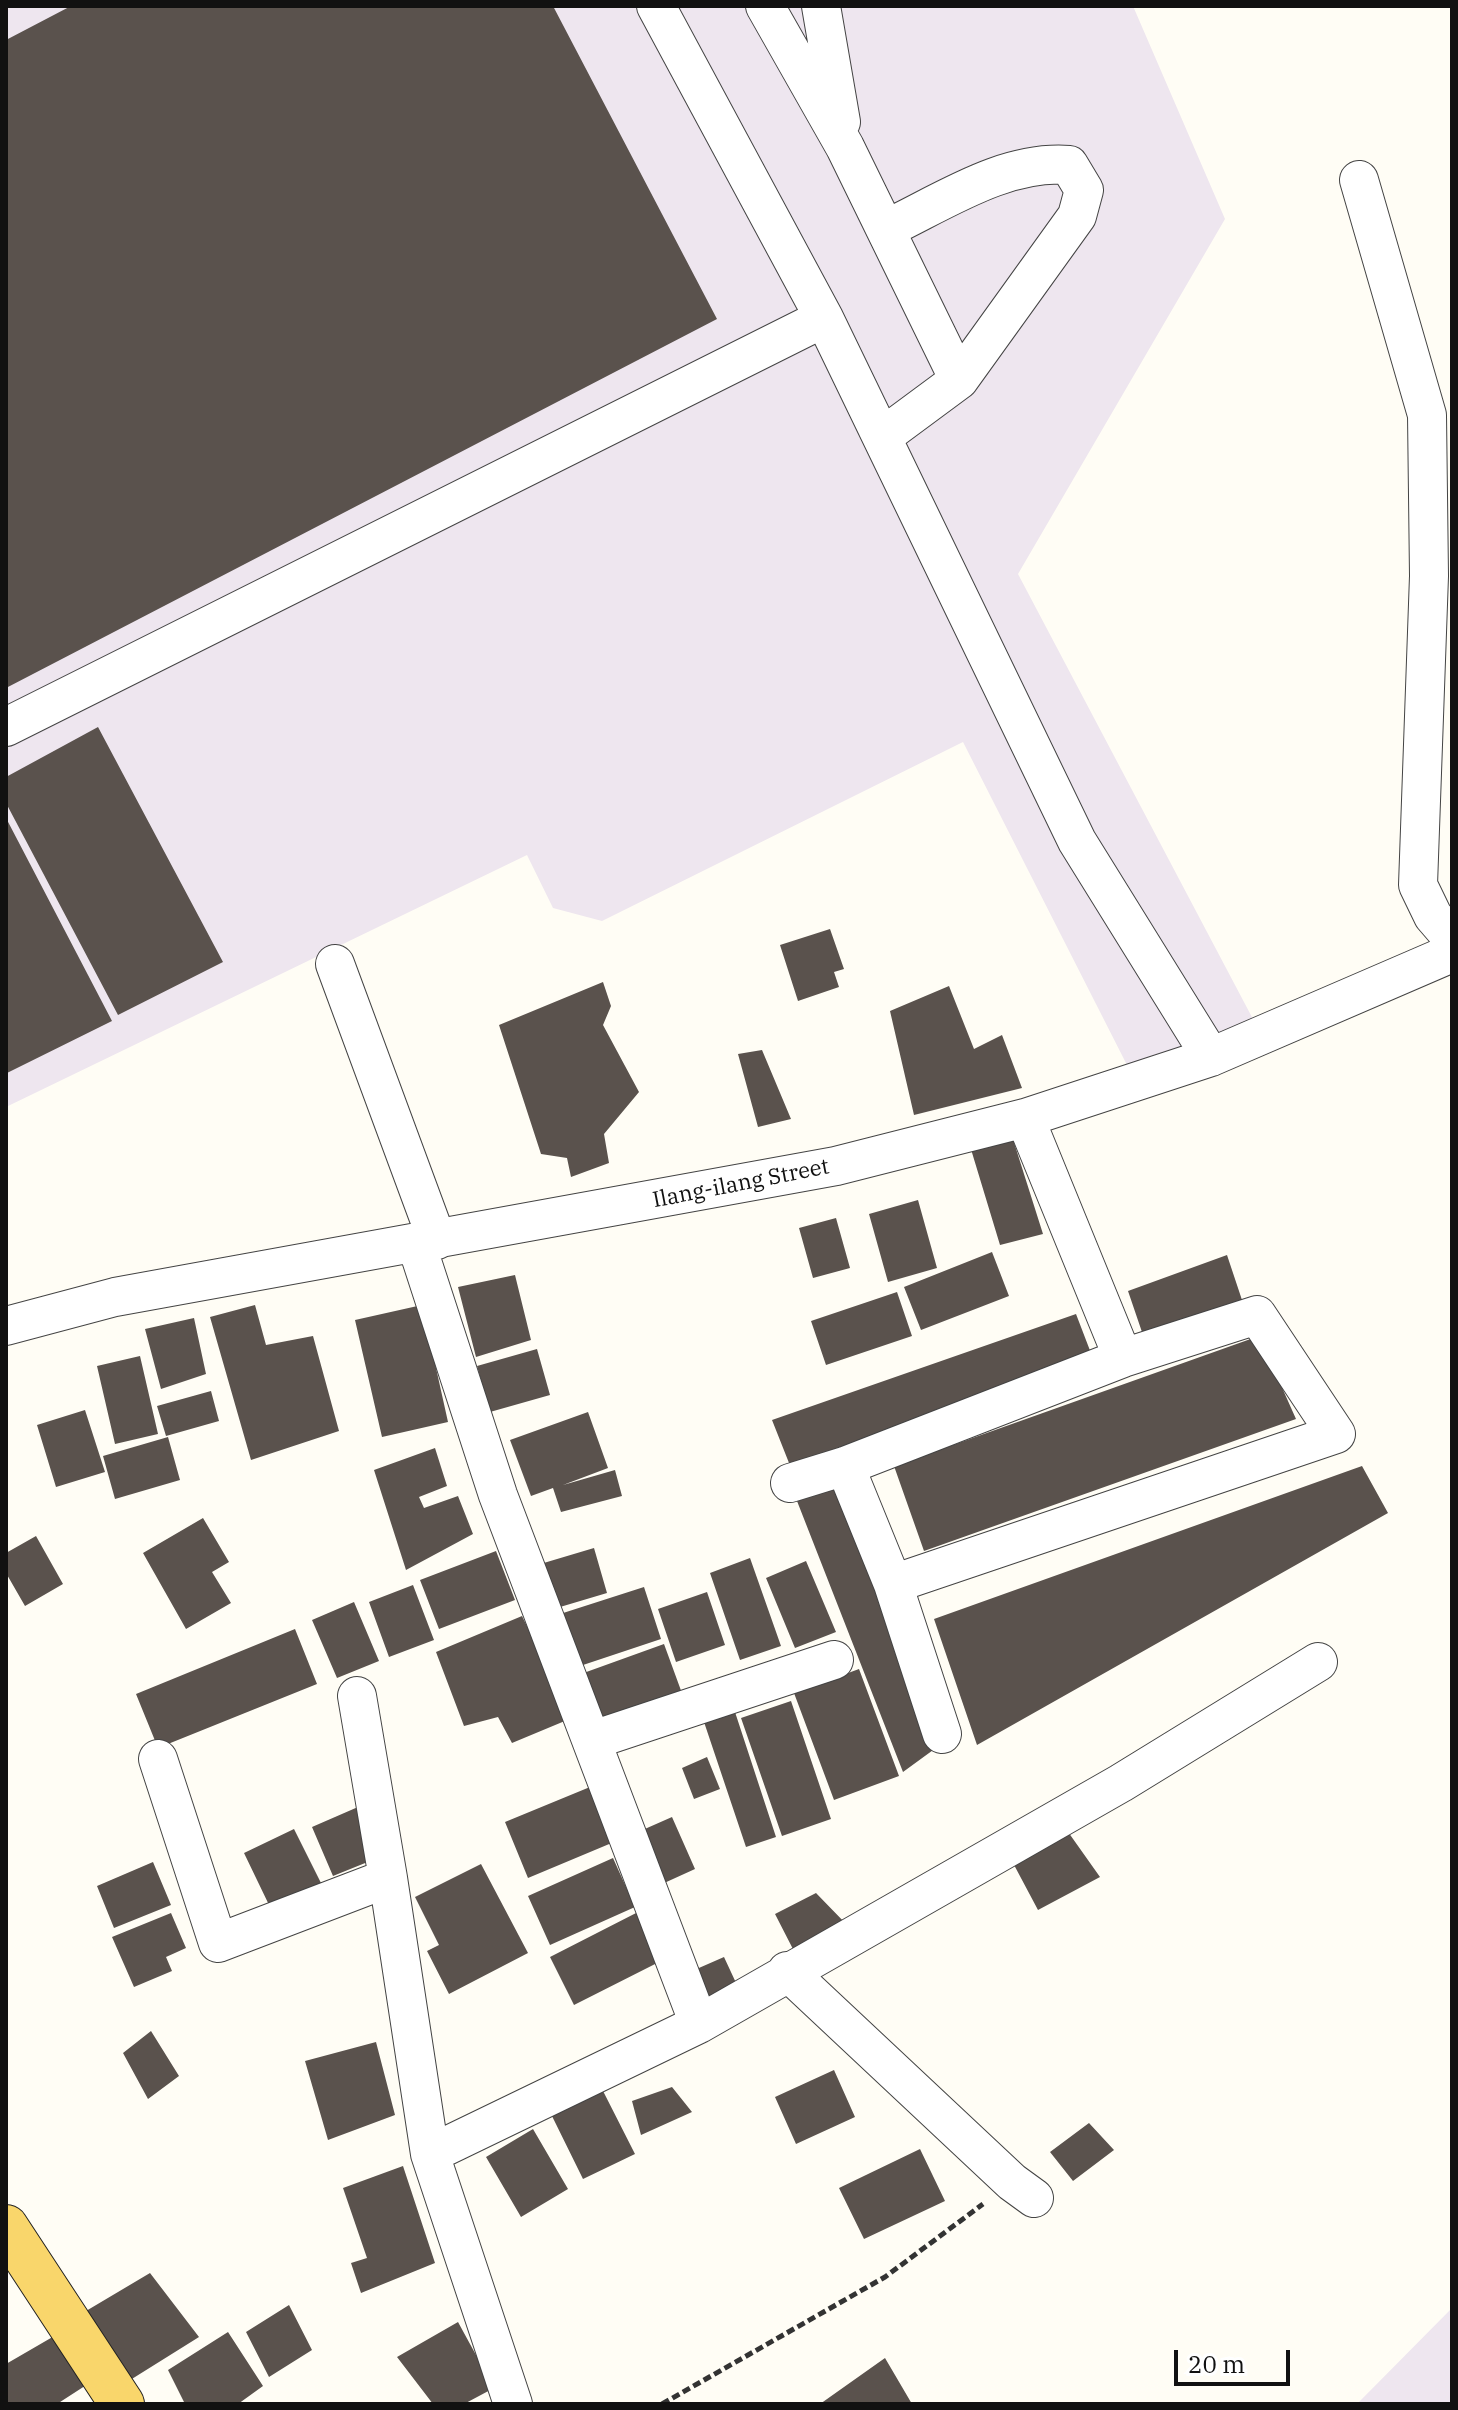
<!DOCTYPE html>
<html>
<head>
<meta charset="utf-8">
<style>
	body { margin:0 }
	#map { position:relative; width:1458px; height:2410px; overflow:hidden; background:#fffdf5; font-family:"IBM Plex Serif",serif }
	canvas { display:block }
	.frame { position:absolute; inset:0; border:8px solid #111; pointer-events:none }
	.scale { position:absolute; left:1174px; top:2350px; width:116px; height:36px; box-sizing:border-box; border:4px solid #111; border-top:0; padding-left:10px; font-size:24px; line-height:28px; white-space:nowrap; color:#111; -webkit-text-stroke:6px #fff; paint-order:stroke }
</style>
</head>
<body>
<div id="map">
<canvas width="1458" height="2410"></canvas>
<div class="frame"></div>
<div class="scale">20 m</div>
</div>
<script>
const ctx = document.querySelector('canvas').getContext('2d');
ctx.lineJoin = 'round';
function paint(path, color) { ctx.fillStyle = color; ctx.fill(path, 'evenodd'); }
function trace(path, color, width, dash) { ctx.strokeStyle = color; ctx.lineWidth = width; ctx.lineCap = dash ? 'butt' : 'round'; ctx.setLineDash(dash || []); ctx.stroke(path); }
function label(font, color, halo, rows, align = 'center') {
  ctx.font = font + ' "IBM Plex Serif",serif'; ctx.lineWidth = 8; ctx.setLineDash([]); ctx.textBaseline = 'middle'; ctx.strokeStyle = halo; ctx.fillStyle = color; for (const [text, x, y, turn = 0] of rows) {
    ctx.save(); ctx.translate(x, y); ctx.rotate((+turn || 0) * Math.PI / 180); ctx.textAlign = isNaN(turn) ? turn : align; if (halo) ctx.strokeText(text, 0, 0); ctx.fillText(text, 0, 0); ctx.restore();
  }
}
const industrial = new Path2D(`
	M6 6H1133L1225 219 1018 574 1254 1021 1129 1069 963 742 602 921 553 908 527 855 6 1107Z
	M1452 2308V2404H1357Z`);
const building = new Path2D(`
	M71 6H553L717 319 6 688V40Z
	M98 727 223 962 118 1015 6 803V777Z
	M6 818 112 1021 7 1073 6 1071Z
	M830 929 844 969 834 972 839 987 798 1001 780 945Z
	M603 982 611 1006 603 1025 639 1092 604 1134 609 1163 571 1177 567 1158 541 1154 499 1025Z
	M949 986 974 1049 1002 1035 1022 1088 914 1115 890 1011Z
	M762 1050 791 1119 758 1127 738 1054Z
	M1011 1133 1043 1234 1000 1245 970 1146Z
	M918 1200 937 1268 888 1282 869 1214Z
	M836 1218 850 1268 813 1278 799 1228Z
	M992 1252 1009 1296 921 1330 904 1287Z
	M1227 1255 1242 1300 1143 1335 1128 1291Z
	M515 1275 531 1340 476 1357 458 1287Z
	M897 1292 912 1336 826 1365 811 1321Z
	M255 1305 266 1345 313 1336 339 1431 251 1460 210 1317Z
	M422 1305 448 1422 382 1437 355 1320Z
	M1076 1314 1094 1361 791 1468 772 1420Z
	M194 1318 206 1374 161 1389 145 1329Z
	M1259 1336 1296 1419 924 1551 894 1466Z
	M537 1349 550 1395 490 1412 477 1366Z
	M140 1356 158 1434 115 1444 97 1366Z
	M211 1391 219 1421 166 1436 157 1406Z
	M85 1410 105 1472 56 1487 37 1425Z
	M588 1412 608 1468 563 1485 615 1470 622 1496 561 1512 553 1488 531 1496 510 1440Z
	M168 1437 180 1480 115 1499 103 1456Z
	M435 1448 447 1486 419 1497 424 1508 458 1496 473 1534 406 1570 374 1470Z
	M1362 1466 1388 1513 977 1745 934 1619Z
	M842 1481 940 1745 903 1772 797 1501Z
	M203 1518 229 1562 212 1572 231 1603 186 1629 143 1553Z
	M36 1536 63 1584 25 1606 6 1573V1553Z
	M594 1548 607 1593 550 1610 537 1565Z
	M496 1551 515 1600 439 1629 420 1580Z
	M750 1558 781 1646 740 1660 710 1573Z
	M806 1561 836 1632 795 1648 766 1578Z
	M413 1585 434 1640 389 1657 369 1602Z
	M644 1587 661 1639 577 1667 560 1614Z
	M707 1592 725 1645 676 1662 658 1609Z
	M354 1602 379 1661 337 1678 312 1620Z
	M522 1616 572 1718 512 1743 498 1717 464 1726 436 1652Z
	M295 1629 317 1684 158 1748 136 1694Z
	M664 1644 683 1696 597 1727 578 1675Z
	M859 1669 899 1776 834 1800 794 1693Z
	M791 1701 831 1819 782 1836 741 1718Z
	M735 1712 776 1837 746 1847 704 1722Z
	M707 1757 720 1789 694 1799 682 1768Z
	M590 1787 614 1842 528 1878 505 1822Z
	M358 1807 380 1857 333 1876 312 1827Z
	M672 1817 695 1869 662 1884 638 1832Z
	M294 1829 321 1883 270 1907 244 1853Z
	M1066 1829 1100 1877 1038 1910 1013 1863Z
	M613 1858 635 1907 550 1945 528 1896Z
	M153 1862 171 1905 114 1928 97 1886Z
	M481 1864 528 1953 449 1994 427 1951 439 1945 415 1897Z
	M816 1893 849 1927 795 1953 775 1914Z
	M640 1911 665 1959 574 2005 550 1957Z
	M171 1913 186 1948 166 1957 172 1971 134 1987 112 1937Z
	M724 1957 737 1985 705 2000 692 1971Z
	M151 2031 179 2076 148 2099 123 2053Z
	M376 2042 395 2115 328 2140 305 2061Z
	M834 2070 855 2117 796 2144 775 2097Z
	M672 2087 692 2112 641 2135 632 2101Z
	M602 2089 635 2154 583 2179 551 2114Z
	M1089 2123 1114 2150 1073 2181 1050 2152Z
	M533 2129 568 2189 521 2217 486 2157Z
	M920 2149 945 2201 864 2239 839 2188Z
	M403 2166 435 2263 361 2293 351 2263 367 2258 343 2188Z
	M150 2273 199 2337 127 2382 86 2311Z
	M289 2305 312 2350 269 2377 246 2332Z
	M458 2322 494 2388 464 2404H433L397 2357Z
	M228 2332 263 2386 238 2404H185L168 2370Z
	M56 2335 91 2382 57 2404H6V2364Z
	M885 2358 912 2404H820Z`);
const path = new Path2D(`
	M662 2404 885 2277 983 2204`);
const minor = new Path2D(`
	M656 6 824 318 1077 841 1211 1057
	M765 6 845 147 959 380
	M821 6 841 122
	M1359 180 1427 415 1429 576 1418 885 1433 916 1452 938
	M882 437 959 380 1077 216 1084 190 1069 165C1004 160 943 202 886 229
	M6 727 824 318
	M335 964 437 1240
	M1025 1118 1123 1358
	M416 1243 498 1495 699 2024
	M6 1326 115 1297 836 1166 1025 1118 1211 1057 1452 953
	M845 1466 893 1584 942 1734
	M790 1483 845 1466 1123 1358 1257 1315 1336 1434 893 1584
	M357 1696 388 1878
	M593 1740 834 1660
	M158 1759 218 1943 388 1878 430 2154 513 2404
	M787 1971 1012 2182 1034 2198
	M430 2154 699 2024 1121 1783 1318 1662`);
const major = new Path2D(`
	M6 2227 122 2404`);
const streetNames = [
	["Ilang-ilang Street",741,1184,-11]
];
paint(industrial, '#eee6ef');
paint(building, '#5a524d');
trace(minor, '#444', 40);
trace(major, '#222', 46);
trace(path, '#333', 5, [8, 4]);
trace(minor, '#fff', 38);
trace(major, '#f9d66b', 44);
label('22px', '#111', '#fff', streetNames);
</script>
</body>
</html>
